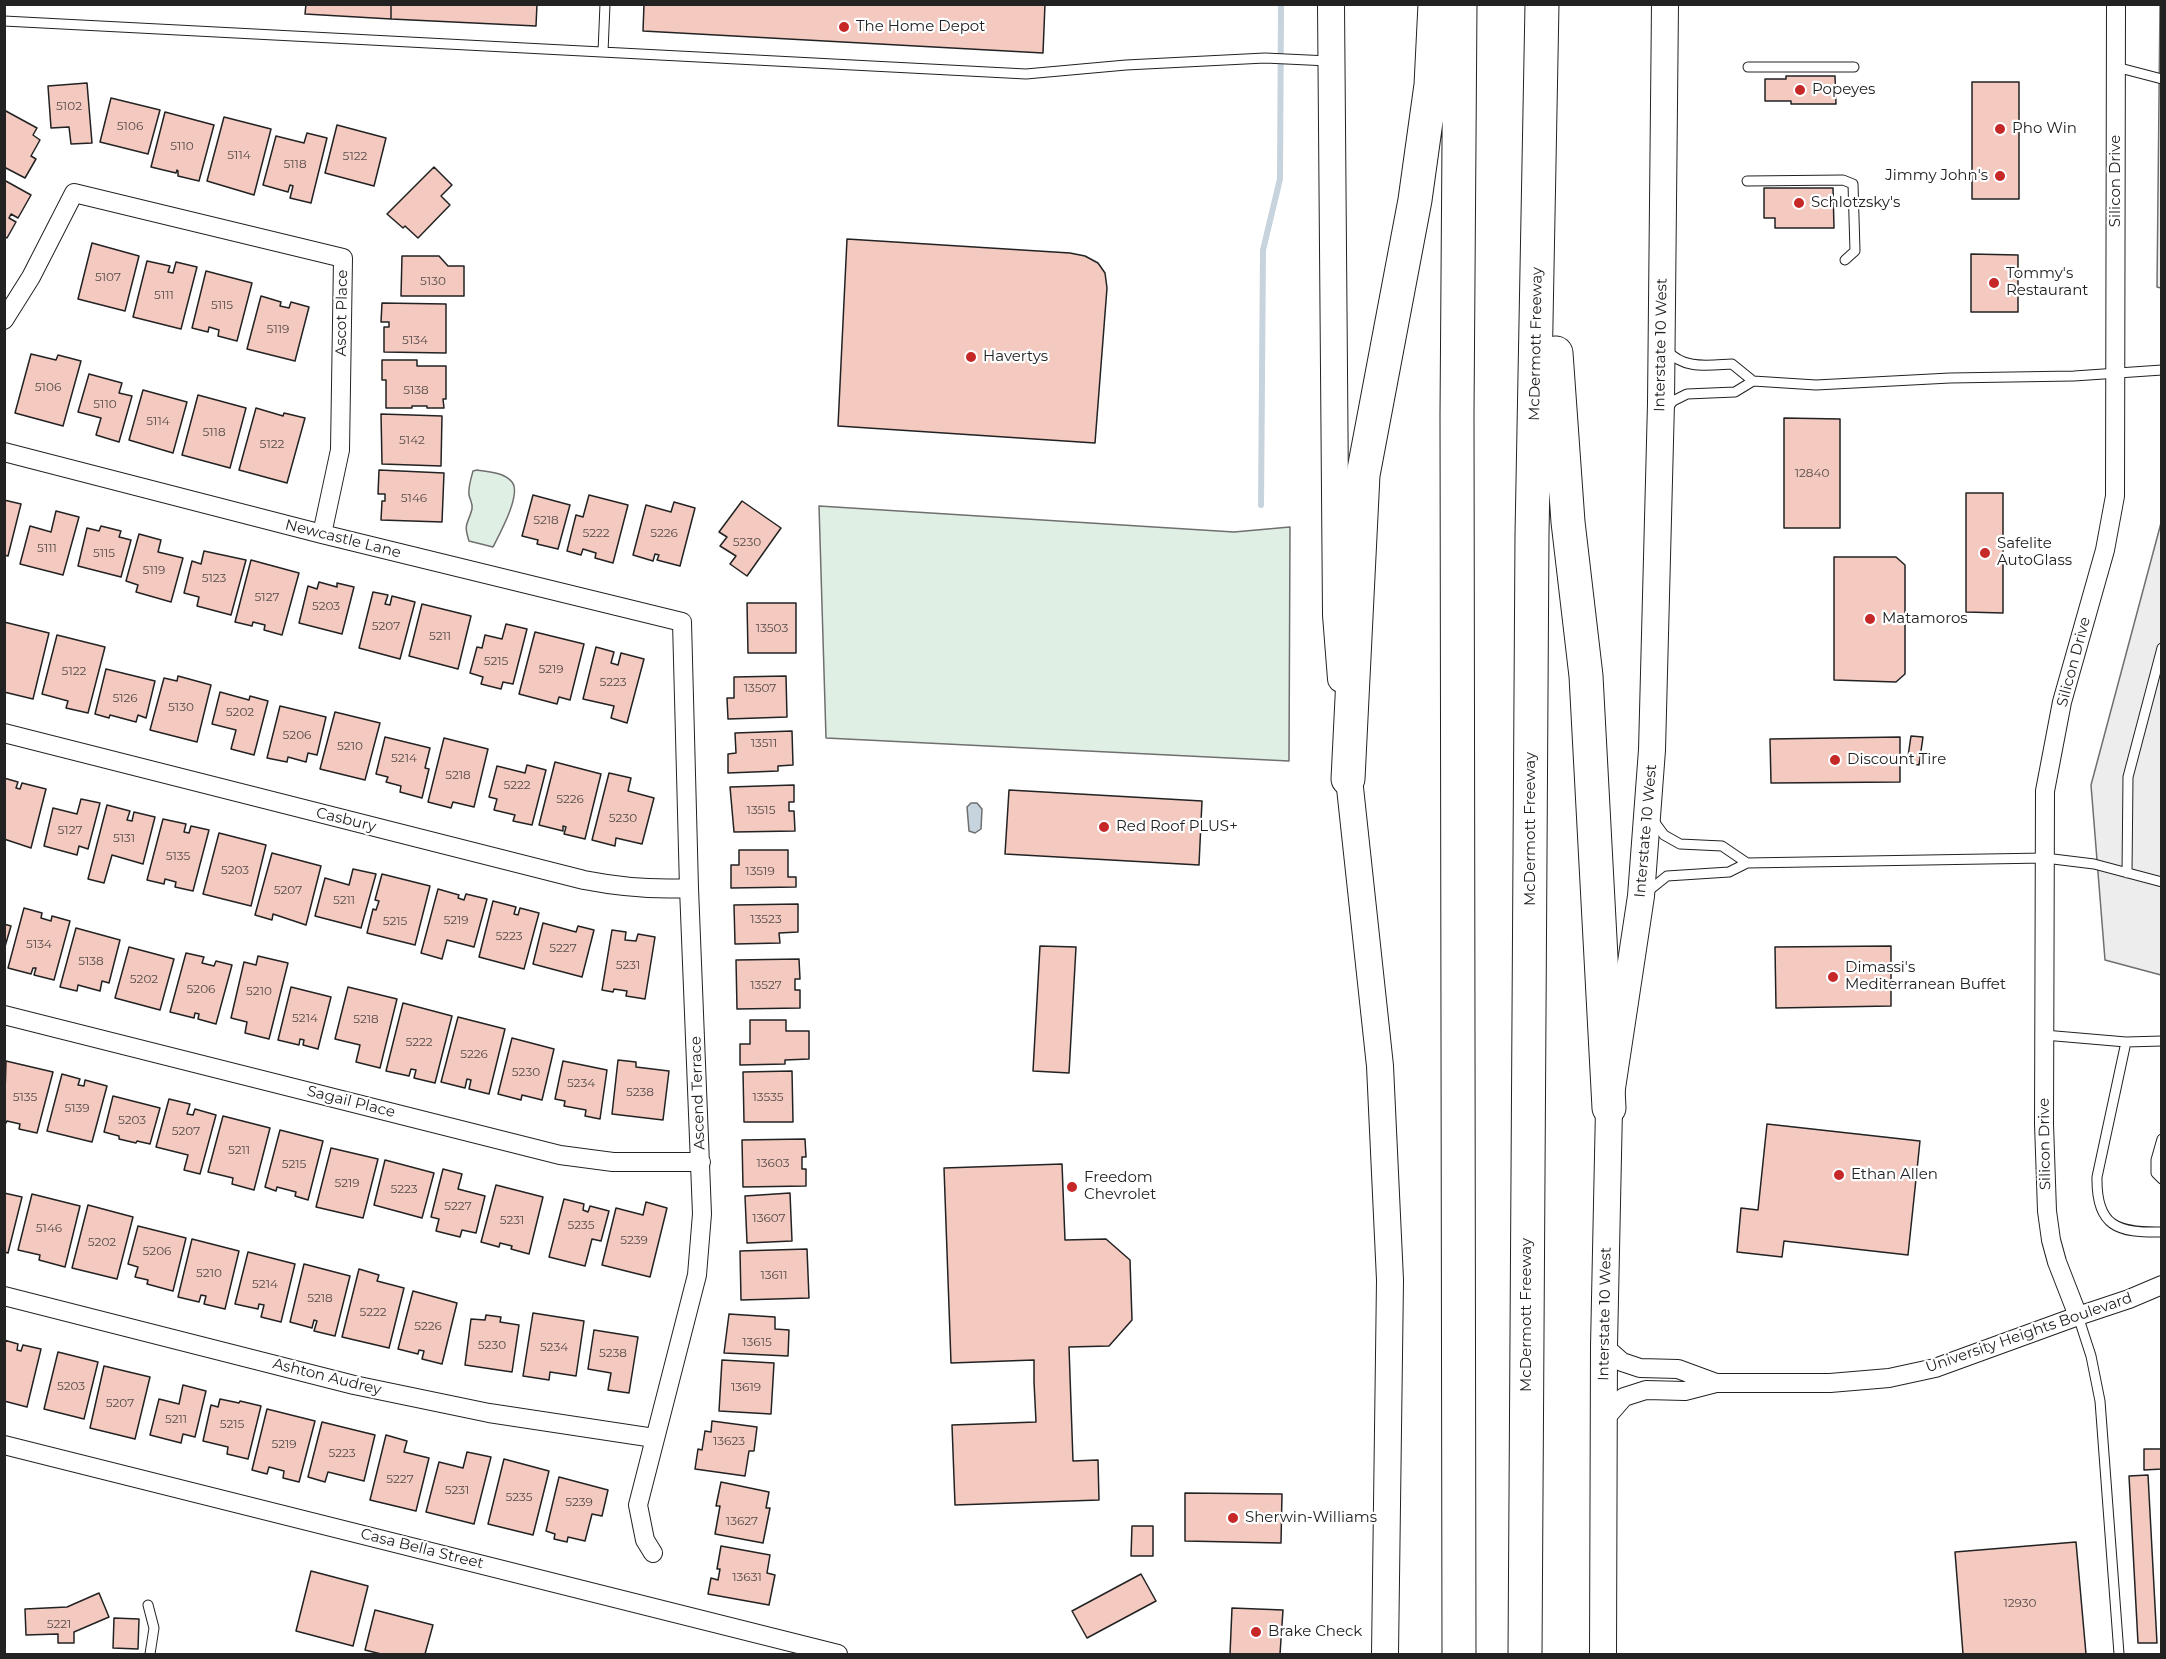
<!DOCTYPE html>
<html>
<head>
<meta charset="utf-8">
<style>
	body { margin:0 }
	#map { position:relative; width:2166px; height:1659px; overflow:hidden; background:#fff; font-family:Montserrat,sans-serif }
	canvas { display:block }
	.frame { position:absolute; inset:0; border:6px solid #222; pointer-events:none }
</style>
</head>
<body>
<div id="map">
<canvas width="2166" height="1659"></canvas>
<div class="frame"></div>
</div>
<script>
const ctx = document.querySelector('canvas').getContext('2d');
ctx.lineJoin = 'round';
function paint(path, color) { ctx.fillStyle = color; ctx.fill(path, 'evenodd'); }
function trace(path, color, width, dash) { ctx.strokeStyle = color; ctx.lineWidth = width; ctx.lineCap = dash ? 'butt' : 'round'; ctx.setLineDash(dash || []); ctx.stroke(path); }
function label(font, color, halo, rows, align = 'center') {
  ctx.font = font + ' Montserrat,sans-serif'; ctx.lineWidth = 4.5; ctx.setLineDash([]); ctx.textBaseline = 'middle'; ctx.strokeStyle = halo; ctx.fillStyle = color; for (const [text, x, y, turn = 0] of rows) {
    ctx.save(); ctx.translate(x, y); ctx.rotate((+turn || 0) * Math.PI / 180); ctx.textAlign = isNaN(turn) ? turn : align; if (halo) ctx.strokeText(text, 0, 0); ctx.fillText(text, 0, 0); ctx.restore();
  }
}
const green = new Path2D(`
	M477 470C488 472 504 472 512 482 522 494 499 535 493 547L469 541C463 522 468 525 472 509 473 503 470 500 469 495 468 488 471 478 473 471Z
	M819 506 1234 532 1290 527 1289 761 826 738Z`);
const parking = new Path2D(`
	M2161 4V288L2157 287 2160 5Z
	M2161 523V975L2105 960 2091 785Z`);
const water = new Path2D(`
	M971 803H977L982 809 981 829 975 833 969 831 967 807Z`);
const stream = new Path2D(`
	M1261 505 1263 250 1280 179 1281 4`);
const building = new Path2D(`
	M306 4H391V19L305 14Z
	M391 4H537L536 26 391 19Z
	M644 4H1045L1043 53 643 31Z
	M1786 76H1835L1836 104H1791V101H1765V79H1786Z
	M1972 82H2019V199H1972Z
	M87 83 92 143 71 144 69 127 51 128 48 86Z
	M111 98 160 110 148 154 100 142Z
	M4 110 37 128 33 135 40 140 31 156 36 159 25 178 4 167Z
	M165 112 214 125 199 181 178 176V171L177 170 176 173 151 167Z
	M224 117 271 129 254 195 207 181Z
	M337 125 386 138 374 186 325 173Z
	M307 133 327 138 311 203 290 198 293 186 290 185 288 192 263 185 276 136 304 143Z
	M434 167 452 185 441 196 450 205 418 238 405 226 403 228 387 214Z
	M4 180 31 195 18 218 11 214 9 218 16 222 7 238 4 236Z
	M1764 188H1833L1834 228H1775V218H1764Z
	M847 239 1070 253 1085 256 1098 263 1105 273 1107 288 1095 443 838 426Z
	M92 243 139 256 125 311 78 299Z
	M1971 254 2018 255V312H1971Z
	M402 256H439L448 266H464V296H401Z
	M147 261 170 266 168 272 173 273 176 262 197 267 181 329 133 317Z
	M206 271 252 283 237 341 218 336 219 330 209 327 208 332 192 328Z
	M261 296 281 302 280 306 289 308 291 302 309 307 295 361 247 349Z
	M382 303 446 304V353L384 352V327H389V322H381Z
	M31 354 56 360 58 355 81 361 63 426 15 413Z
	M382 360H417V366H446V399H443L444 408H427V406H412V408H386V380H382Z
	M89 374 122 383 119 393 132 396 119 442 96 435 101 418 78 412Z
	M143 390 187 402 173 453 129 440Z
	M198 395 246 408 230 468 182 455Z
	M256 408 283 416 284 413 305 418 287 483 239 470Z
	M381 414 442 416 441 466 382 464Z
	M1784 418 1840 419V528H1784Z
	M379 470 444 473 442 522 381 520 382 501H385V494H378Z
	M1966 493H2003V613L1966 612Z
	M533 495 570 505 558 549 537 544 538 540 522 536Z
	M589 495 628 505 613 563 595 558 596 553 583 549 581 555 567 551 576 515 583 517Z
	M4 500 21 504 8 556 4 555Z
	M742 501 781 528 747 576 730 564 736 556 720 546 727 537 719 532Z
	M674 502 695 508 680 566 657 560 659 555 655 554 653 561 633 555 646 505 671 512Z
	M56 511 79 517 63 575 20 564 30 526 51 532Z
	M101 526 121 531 119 537 131 540 121 577 78 566 87 528 99 531Z
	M139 534 161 540 158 552 183 558 171 602 136 592 138 585 126 581Z
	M204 551 246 560 231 615 197 606 199 597 184 593 192 561 201 564Z
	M1834 557H1896L1905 565V674L1896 682 1834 680Z
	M251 560 299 573 282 635 264 630 265 625 253 622 252 626 235 622Z
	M319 582 337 587V583L354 587 342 634 299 623 308 586 317 589Z
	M373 592 388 595 385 604 390 605 392 596 415 602 400 659 359 648Z
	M747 603H796V653H748Z
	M422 604 471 616 458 669 409 656Z
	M4 622 49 633 33 699 4 692Z
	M506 624 527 629 513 684 503 682 501 689 481 684 483 677 470 673 477 647 482 648 485 635 502 639Z
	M535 632 584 644 570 700 559 697 557 704 519 694Z
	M57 635 105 647 88 713 66 708 68 701 42 694Z
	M596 647 614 652 611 663 618 665 621 653 644 659 627 723 611 718 614 706 583 699Z
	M106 669 155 681 146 718 138 715 136 722 110 715 109 718 95 714Z
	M178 676 211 685 197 742 150 730 164 678 177 681Z
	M786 676 787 717 728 719 727 698H734V677Z
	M220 692 249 700 250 696 268 701 254 755 231 749 236 730 212 724Z
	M280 706 326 717 317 755 308 753 306 762 288 757 287 762 267 758Z
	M335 712 380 723 365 780 320 769Z
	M792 731 793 765 778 766V771L728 773V754L736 753 735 733Z
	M1911 736 1923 737 1919 765 1907 763Z
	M385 737 430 748 425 768 429 769 422 798 400 792 401 786 386 782 388 777 376 774Z
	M1900 737V782L1771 783 1770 739Z
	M444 738 488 749 474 807 453 802 451 808 428 802Z
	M555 762 601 774 585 839 564 834 566 827 563 826V831L539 825Z
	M527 765 546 770 532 825 513 821 515 815 494 810 497 799 489 797 497 766 525 773Z
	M609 773 631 778 628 791 654 798 642 844 616 838 615 846 592 840Z
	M4 778 18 782 16 788 20 789 22 783 46 789 31 848 4 839Z
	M794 785V802H789V811H794L795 831 734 832 730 787Z
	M1009 790 1202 801 1199 865 1005 854Z
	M81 799 100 803 88 849 79 846 77 855 44 846 53 808 77 814Z
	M107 805 130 811 127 820 132 821 134 812 155 817 143 864 112 855 104 883 88 879Z
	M163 819 186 824 184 832 189 833 191 826 209 830 193 891 175 887 176 882 165 879 164 884 147 880Z
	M219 833 266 845 251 906 203 894Z
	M739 850H788V877H796V887L731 888V865H739Z
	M272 853 321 866 306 925 273 914 272 920 255 915Z
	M353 869 376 874 361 928 315 916 325 878 349 885Z
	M382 874 430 886 415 945 367 933 373 909 376 910 379 901 375 900Z
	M438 889 459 895 458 898 464 900 466 894 487 899 474 947 447 940 442 959 421 953Z
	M493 901 516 907 514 914 518 915 520 908 539 913 524 969 479 957Z
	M798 904V932L779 933 780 943 735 944 734 905Z
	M24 908 42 913 41 918 51 921 52 916 70 921 54 980 34 975 36 968H33L31 974 8 968Z
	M543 923 576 932 578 926 594 930 582 977 533 964Z
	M4 924 11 926 4 950Z
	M76 928 120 940 109 983 102 981 100 991 78 985 77 991 60 987Z
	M612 930 626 932 625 940 636 941 638 934 655 937 645 999 626 996 627 991 614 989 613 992 602 990Z
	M1040 946 1076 947 1069 1073 1033 1071Z
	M1891 946V1006L1776 1008 1775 947Z
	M129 947 174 959 160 1010 115 998Z
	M186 953 204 957 202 963 214 966 216 961 232 965 216 1024 198 1019 199 1014 195 1013 194 1018 170 1012Z
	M258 956 288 963 269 1039 245 1033 247 1022 231 1018 244 962 256 965Z
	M799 959 800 979H795V990H800V1008L737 1009 736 960Z
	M291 987 331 997 318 1049 303 1045 304 1040 300 1039 299 1045 278 1040Z
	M348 987 397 999 380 1068 356 1062 360 1045 335 1039Z
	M403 1003 452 1016 435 1083 414 1078 416 1070 411 1069 409 1076 386 1071Z
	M458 1017 505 1029 489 1094 469 1089 471 1080 467 1079 465 1088 441 1082Z
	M750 1020H786V1031H809V1059L785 1060V1064L740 1065V1044H750Z
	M512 1038 554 1049 542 1100 522 1095 521 1100 498 1094Z
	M618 1060 636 1062V1067L669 1071 663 1120 612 1114Z
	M6 1061 53 1072 37 1133 19 1129 20 1124 7 1121 4 1126Z
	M563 1061 607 1070 600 1119 585 1116 586 1110 564 1106 565 1101 555 1099Z
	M792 1071 793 1122H744L743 1072Z
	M62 1074 80 1079 78 1085 84 1086 85 1080 107 1086 92 1142 47 1131Z
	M113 1096 160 1108 150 1144 137 1141 136 1143 119 1139V1136L104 1132Z
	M169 1099 190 1104 187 1114 193 1115 195 1109 216 1115 200 1174 184 1170 188 1155 156 1147Z
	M223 1116 270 1128 254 1190 232 1184 233 1178 208 1172Z
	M1767 1124 1920 1141 1908 1255 1784 1241 1782 1257 1737 1252 1741 1208 1758 1210Z
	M280 1130 323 1141 308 1200 295 1196 296 1192 277 1187 276 1191 265 1187Z
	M805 1139 806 1157H802V1169H806V1186L743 1187 742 1140Z
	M331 1148 378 1159 363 1218 316 1207Z
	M385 1160 434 1173 422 1218 374 1205Z
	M1062 1164 1065 1240 1106 1239 1130 1260 1132 1320 1109 1346 1069 1347 1073 1461 1098 1460 1099 1500 955 1505 952 1425 1036 1422 1034 1382V1360L951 1363 944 1168Z
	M443 1169 462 1174 458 1189 485 1196 476 1233 462 1230 460 1237 436 1231 439 1219 431 1217Z
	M496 1185 543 1197 529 1254 511 1249 512 1246 500 1243 499 1247 481 1242Z
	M4 1193 22 1197 8 1253 4 1252Z
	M790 1193 792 1241 747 1243 745 1196Z
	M32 1194 80 1206 65 1267 39 1260 40 1255 18 1250Z
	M564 1199 584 1204 583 1210 588 1212 590 1206 609 1211 601 1241 592 1239 585 1266 549 1257Z
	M646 1202 667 1208 650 1277 602 1265 616 1208 643 1215Z
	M88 1205 133 1217 117 1279 72 1268Z
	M138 1226 186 1238 173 1291 147 1284 148 1280 135 1277 138 1267 128 1264Z
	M192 1239 239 1251 225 1309 204 1304 206 1296 201 1295 199 1302 178 1297Z
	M807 1249 809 1298 741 1300 740 1251Z
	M248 1252 295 1264 281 1322 261 1317 264 1305 259 1304 258 1309 235 1304Z
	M304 1264 350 1276 335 1336 314 1331 317 1321 314 1320 312 1328 290 1322Z
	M359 1269 379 1275 377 1281 404 1288 389 1348 342 1337Z
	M413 1291 457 1303 442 1364 422 1359 424 1351 419 1350 418 1354 398 1349Z
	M533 1313 584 1321 576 1376 550 1372 549 1380 523 1376Z
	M729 1314 775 1317V1329L789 1330 788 1356 724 1353Z
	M486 1315 501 1317 500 1322 519 1325 512 1372 465 1365 471 1319 485 1320Z
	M594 1330 638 1337 629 1393 608 1390 611 1373 588 1369Z
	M4 1340 18 1344 17 1350 21 1351 23 1345 41 1349 27 1407 4 1401Z
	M58 1352 98 1362 84 1419 44 1409Z
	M722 1360 774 1363 771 1414 719 1411Z
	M104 1366 150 1377 135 1439 90 1428Z
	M183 1385 206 1391 195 1437 183 1434 181 1443 150 1435 159 1399 179 1404Z
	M220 1399 239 1403 240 1401 261 1406 248 1459 227 1454 228 1447 203 1441 211 1405 218 1407Z
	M267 1409 315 1421 299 1482 283 1478 284 1471 269 1467 267 1474 252 1470Z
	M712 1421 757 1427 754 1451H749L745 1476 695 1469 698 1449 702 1450 705 1431 711 1432Z
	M322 1422 375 1435 364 1481 328 1472 325 1482 308 1477Z
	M386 1435 407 1441 404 1452 429 1458 416 1511 370 1500Z
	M2144 1449H2162V1469L2144 1470Z
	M467 1452 491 1457 474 1524 426 1512 439 1462 463 1468Z
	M504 1459 549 1471 533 1535 488 1524Z
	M2148 1475 2157 1643H2138L2129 1476Z
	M559 1477 608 1490 602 1516 592 1514 585 1541 568 1537 567 1542 554 1539 555 1534 546 1531Z
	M721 1482 769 1492 766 1508H770L763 1543 715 1534 720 1506H716Z
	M1185 1493 1282 1494 1281 1543 1185 1541Z
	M1132 1526H1153V1556H1131Z
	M2076 1542 2086 1654H1963L1955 1552Z
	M721 1546 770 1555 767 1573 775 1575 769 1605 708 1594 711 1578 718 1580 720 1569H717Z
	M311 1571 368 1586 353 1646 296 1631Z
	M1141 1574 1156 1601 1087 1638 1072 1611Z
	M99 1593 109 1617 74 1632V1643H58V1634L26 1635 25 1609 67 1607Z
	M1232 1608 1283 1610 1280 1654H1230Z
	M375 1610 433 1625 425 1654H381L365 1650Z
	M114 1618 139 1619 138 1649 113 1648Z`);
const lane = new Path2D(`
	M4 21 1026 74 1126 65 1265 58 1329 61
	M603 52 605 4
	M1748 67H1854
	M2116 67 2162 79
	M1747 181 1843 180 1853 184 1855 251 1845 260
	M1667 350C1683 370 1709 365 1732 364L1753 381
	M1666 410 1673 401 1687 394 1735 392 1753 381 1816 385 1950 378 2074 376 2162 370
	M1653 820 1664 835 1680 844 1722 846 1747 863
	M2127 873 2128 777 2162 648
	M1647 892 1667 876 1729 872 1747 863 2045 858 2094 864 2162 882
	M2044 1035 2126 1042 2162 1041
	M2126 1042 2097 1177C2096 1227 2118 1233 2162 1232
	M2162 1139 2156 1160V1173L2162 1179
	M2078 1316 2091 1356 2100 1401 2119 1654
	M148 1605 154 1628 150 1654`);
const street = new Path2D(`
	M4 320 31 277 74 193 343 258 340 450 322 534
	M4 452 322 534 682 622 689 888 702 1214 697 1275 638 1505 645 1540 653 1553
	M4 733 584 880C620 887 653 890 689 888
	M4 1015 560 1155 613 1162H701
	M4 1296 354 1385 489 1413 654 1438
	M2078 1316 2057 1262 2051 1240 2047 1211 2044 1124 2045 791 2062 702 2105 550 2115 496 2116 4
	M1604 1346 1622 1362 1640 1368 1678 1369 1716 1383
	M1604 1420 1624 1397 1646 1390 1685 1391 1716 1383H1830L1889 1378 1935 1368 2078 1316 2129 1299 2162 1285
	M4 1445 838 1654`);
const secondary = new Path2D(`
	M1331 4 1336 615 1341 679
	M1347 760 1380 1066 1390 1280 1385 1654
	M1603 1654 1604 1346 1609 1108 1641 896 1652 750 1661 403 1665 4`);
const highway = new Path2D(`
	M1556 353 1568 522 1586 676 1609 1108
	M1348 779 1363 475 1415 200 1431 85 1435 4
	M1459 1654 1457 414 1460 4
	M1525 1654 1532 534 1542 4`);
const markers = [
	[844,27,6,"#c62828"],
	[1800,90,6,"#c62828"],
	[2000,129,6,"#c62828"],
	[2000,176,6,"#c62828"],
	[1799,203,6,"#c62828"],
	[1994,283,6,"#c62828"],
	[971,357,6,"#c62828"],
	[1985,553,6,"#c62828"],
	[1870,619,6,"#c62828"],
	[1835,760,6,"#c62828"],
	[1104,827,6,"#c62828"],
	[1833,977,6,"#c62828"],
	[1839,1175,6,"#c62828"],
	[1072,1187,6,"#c62828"],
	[1233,1518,6,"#c62828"],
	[1256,1632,6,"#c62828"]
];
const numberNames = [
	["5102",69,106],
	["5106",130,126],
	["5110",182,146],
	["5114",239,155],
	["5122",355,156],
	["5118",295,164],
	["5107",108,277],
	["5130",433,281],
	["5111",164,295],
	["5115",222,305],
	["5119",278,329],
	["5134",415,340],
	["5106",48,387],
	["5138",416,390],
	["5110",105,404],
	["5114",158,421],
	["5118",214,432],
	["5142",412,440],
	["5122",272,444],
	["12840",1812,473],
	["5146",414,498],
	["5218",546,520],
	["5222",596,533],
	["5226",664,533],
	["5230",747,542],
	["5111",47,548],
	["5115",104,553],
	["5119",154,570],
	["5123",214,578],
	["5127",267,597],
	["5203",326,606],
	["5207",386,626],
	["13503",772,628],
	["5211",440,636],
	["5215",496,661],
	["5219",551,669],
	["5122",74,671],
	["5223",613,682],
	["13507",760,688],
	["5126",125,698],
	["5130",181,707],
	["5202",240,712],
	["5206",297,735],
	["13511",764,743],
	["5210",350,746],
	["5214",404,758],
	["5218",458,775],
	["5222",517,785],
	["5226",570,799],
	["13515",761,810],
	["5230",623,818],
	["5127",70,830],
	["5131",124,838],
	["5135",178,856],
	["5203",235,870],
	["13519",760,871],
	["5207",288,890],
	["5211",344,900],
	["13523",766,919],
	["5219",456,920],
	["5215",395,921],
	["5223",509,936],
	["5134",39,944],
	["5227",563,948],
	["5138",91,961],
	["5231",628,965],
	["5202",144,979],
	["13527",766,985],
	["5206",201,989],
	["5210",259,991],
	["5214",305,1018],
	["5218",366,1019],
	["5222",419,1042],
	["5226",474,1054],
	["5230",526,1072],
	["5234",581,1083],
	["5238",640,1092],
	["5135",25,1097],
	["13535",768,1097],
	["5139",77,1108],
	["5203",132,1120],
	["5207",186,1131],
	["5211",239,1150],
	["13603",773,1163],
	["5215",294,1164],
	["5219",347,1183],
	["5223",404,1189],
	["5227",458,1206],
	["13607",769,1218],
	["5231",512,1220],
	["5235",581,1225],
	["5146",49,1228],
	["5239",634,1240],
	["5202",102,1242],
	["5206",157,1251],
	["5210",209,1273],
	["13611",774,1275],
	["5214",265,1284],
	["5218",320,1298],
	["5222",373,1312],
	["5226",428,1326],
	["13615",757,1342],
	["5230",492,1345],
	["5234",554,1347],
	["5238",613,1353],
	["5203",71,1386],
	["13619",746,1387],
	["5207",120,1403],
	["5211",176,1419],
	["5215",232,1424],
	["13623",729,1441],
	["5219",284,1444],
	["5223",342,1453],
	["5227",400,1479],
	["5231",457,1490],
	["5235",519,1497],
	["5239",579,1502],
	["13627",742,1521],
	["13631",747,1577],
	["12930",2020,1603],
	["5221",59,1624]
];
const poiNames = [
	["The Home Depot",856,27],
	["Popeyes",1812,90],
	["Pho Win",2012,129],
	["Jimmy John's",1988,176,"right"],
	["Schlotzsky's",1811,203],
	["Tommy's",2006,274],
	["Restaurant",2006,291],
	["Havertys",983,357],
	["Safelite",1997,544],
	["AutoGlass",1997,561],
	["Matamoros",1882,619],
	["Discount Tire",1847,760],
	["Red Roof PLUS+",1116,827],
	["Dimassi's",1845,968],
	["Mediterranean Buffet",1845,985],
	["Ethan Allen",1851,1175],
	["Freedom",1084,1178],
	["Chevrolet",1084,1195],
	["Sherwin-Williams",1245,1518],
	["Brake Check",1268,1632]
];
const streetNames = [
	["Silicon Drive",2116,181,-90],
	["Ascot Place",342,313,-89],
	["McDermott Freeway",1536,344,-89],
	["Interstate 10 West",1661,345,-89],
	["Newcastle Lane",343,539,14],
	["Silicon Drive",2074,662,-75],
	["Casbury",346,820,14],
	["McDermott Freeway",1531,829,-90],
	["Interstate 10 West",1646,831,-85],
	["Ascend Terrace",698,1093,-92],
	["Sagail Place",351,1102,14],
	["Silicon Drive",2045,1144,-91],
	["Interstate 10 West",1605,1314,-89],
	["McDermott Freeway",1527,1315,-90],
	["University Heights Boulevard",2029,1333,-19],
	["Ashton Audrey",327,1377,14],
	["Casa Bella Street",422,1549,14]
];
paint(green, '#e0efe3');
trace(green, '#6f6f6f', 1.5);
paint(parking, '#ededed');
trace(parking, '#6f6f6f', 1.5);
paint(water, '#c7d3dd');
trace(water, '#6f6f6f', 1.5);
trace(stream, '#c7d3dd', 6);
paint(building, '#f3c9c0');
trace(building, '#222', 1.5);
trace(lane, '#222', 11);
trace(street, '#222', 20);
trace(secondary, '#222', 28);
trace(highway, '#222', 35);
trace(lane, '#fff', 9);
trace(street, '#fff', 18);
trace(secondary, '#fff', 26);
trace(highway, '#fff', 33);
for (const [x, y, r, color] of markers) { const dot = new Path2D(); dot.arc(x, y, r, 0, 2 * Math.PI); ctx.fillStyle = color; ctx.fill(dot); trace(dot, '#fff', 2); }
label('12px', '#564c4a', null, numberNames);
label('15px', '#222', '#fff', poiNames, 'left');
label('15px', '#222', '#fff', streetNames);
</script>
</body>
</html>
